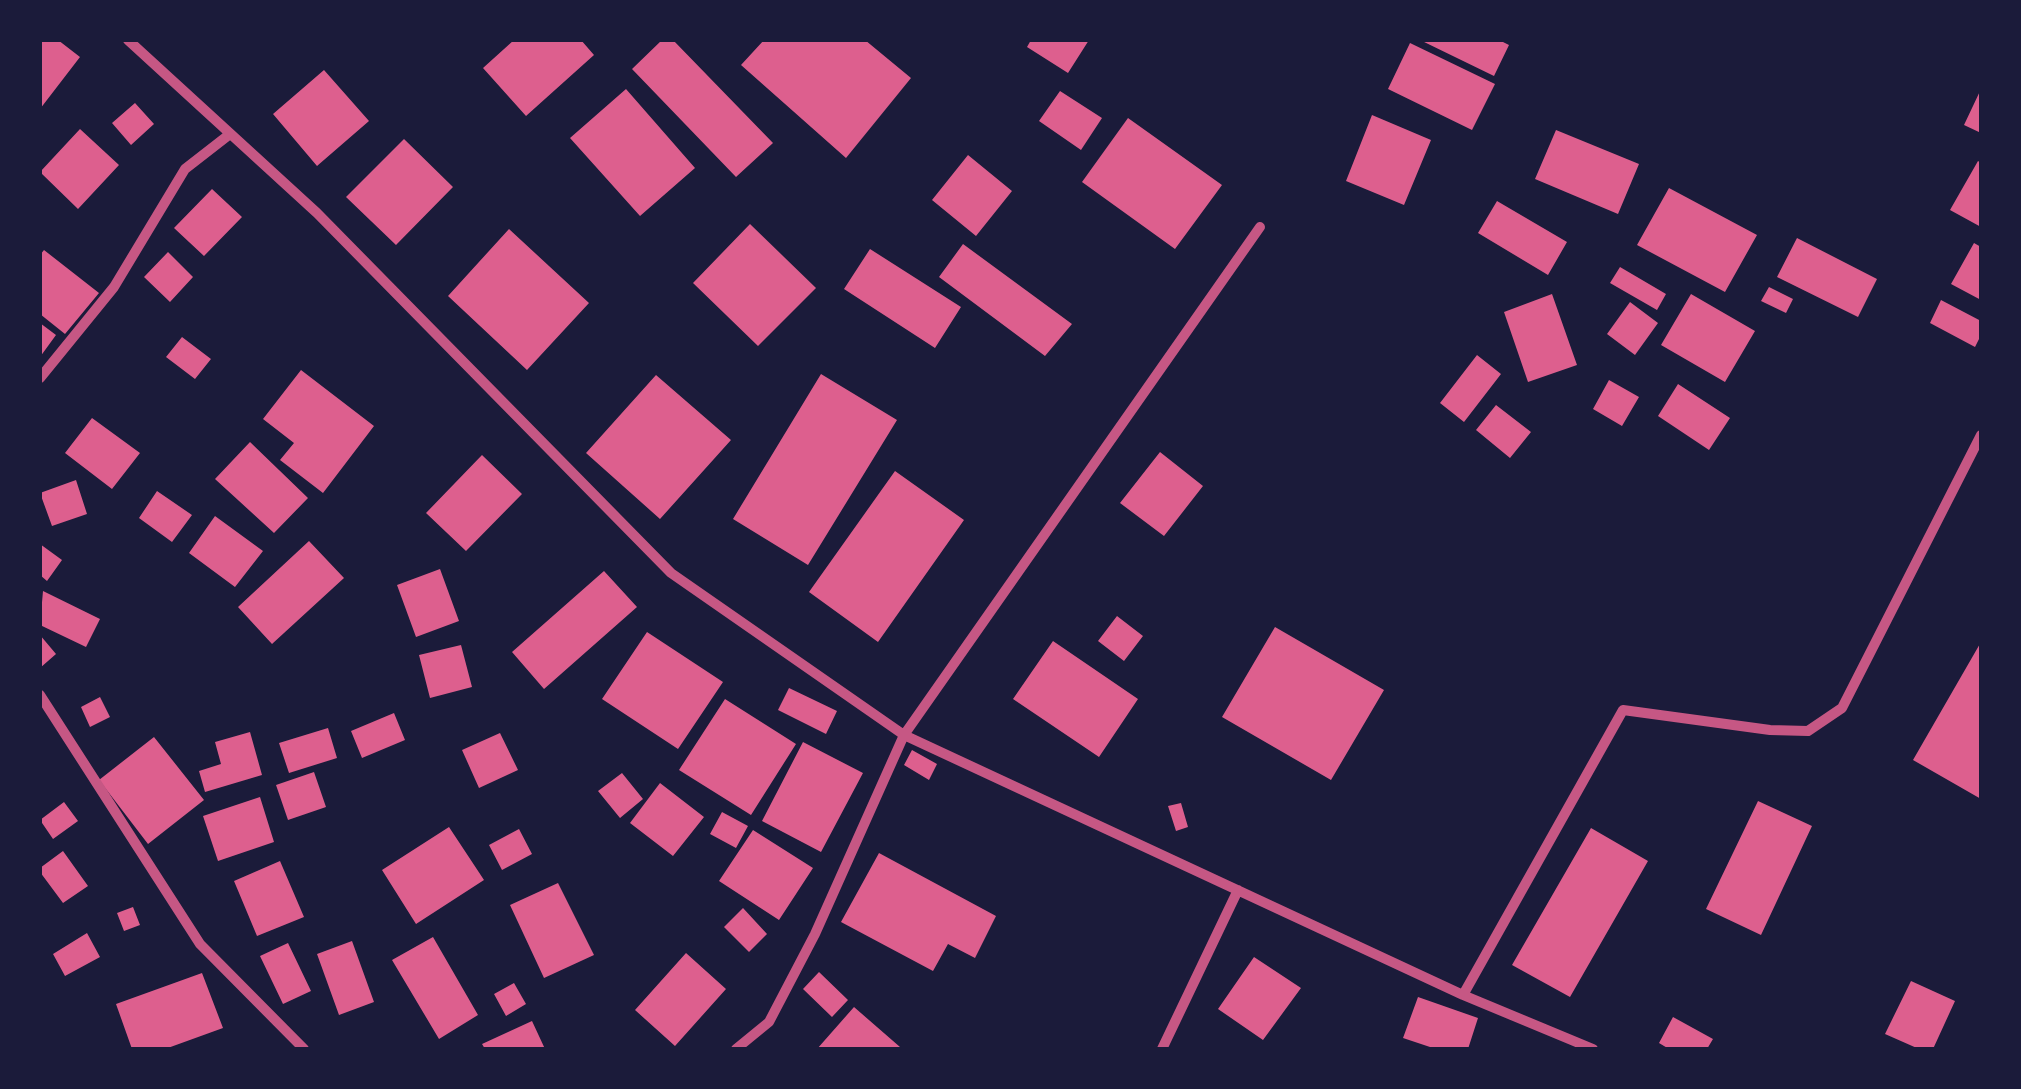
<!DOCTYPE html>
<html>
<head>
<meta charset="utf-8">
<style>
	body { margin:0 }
	#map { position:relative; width:2021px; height:1089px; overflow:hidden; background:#1b1b3a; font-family:"Noto Sans",sans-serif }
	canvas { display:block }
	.frame { position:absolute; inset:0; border:42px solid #1b1b3a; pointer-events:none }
</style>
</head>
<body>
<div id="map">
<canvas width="2021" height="1089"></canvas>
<div class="frame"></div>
</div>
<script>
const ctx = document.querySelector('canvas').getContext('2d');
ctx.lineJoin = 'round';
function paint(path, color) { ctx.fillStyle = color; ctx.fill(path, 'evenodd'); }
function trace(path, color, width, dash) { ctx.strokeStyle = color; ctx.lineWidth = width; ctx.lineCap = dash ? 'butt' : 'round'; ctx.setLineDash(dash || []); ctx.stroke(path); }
const building = new Path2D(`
	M40 40H58L80 57 40 109Z
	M514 40H581L594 55 526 116 483 68Z
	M662 40H673L773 143 736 177 632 69Z
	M764 40H865L911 78 846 158 741 65Z
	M1031 40H1089L1068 73 1027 47Z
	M1420 40H1499L1509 45 1494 76Z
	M1410 43 1495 84 1472 130 1388 89Z
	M324 70 369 121 317 166 273 114Z
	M626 89 695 168 640 216 570 138Z
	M1981 89V133L1964 125Z
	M1060 91 1102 118 1081 150 1039 121Z
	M135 103 154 124 131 145 112 123Z
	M1372 115 1431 140 1404 205 1346 181Z
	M1128 118 1222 185 1175 249 1082 182Z
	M80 129 119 165 78 209 40 172Z
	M1556 130 1639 164 1618 214 1535 179Z
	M404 139 453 187 396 245 346 197Z
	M968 155 1012 191 976 236 932 200Z
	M1978 161 1981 163V227L1950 210Z
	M1669 188 1757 235 1725 292 1637 245Z
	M212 189 242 217 204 256 174 228Z
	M1497 201 1567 242 1548 275 1478 233Z
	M750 224 816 288 758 346 693 283Z
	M509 229 589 303 527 370 448 296Z
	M1797 238 1877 279 1858 317 1777 277Z
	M1974 243 1981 247V300L1951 284Z
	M963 244 1072 324 1045 356 939 277Z
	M870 249 961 307 935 348 844 289Z
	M44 250 99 293 65 334 40 314V255Z
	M168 252 193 277 170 302 144 277Z
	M1620 267 1666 294 1657 310 1610 283Z
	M1769 287 1793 299 1786 313 1761 301Z
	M1552 294 1577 365 1528 382 1504 312Z
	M1691 294 1755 331 1725 382 1661 345Z
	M1941 300 1981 321V335L1975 347 1930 323Z
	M1630 302 1658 323 1635 355 1607 334Z
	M40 323 56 335 40 357Z
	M182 337 211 359 195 379 166 357Z
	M1477 355 1501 374 1464 422 1440 403Z
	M301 370 374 426 323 493 280 460 294 443 263 419Z
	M821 374 897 420 808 565 733 519Z
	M656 375 731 440 660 519 586 453Z
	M1609 380 1639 397 1622 426 1593 409Z
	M1678 384 1730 418 1709 450 1658 416Z
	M1496 405 1531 432 1510 458 1476 430Z
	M92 418 140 453 112 489 65 453Z
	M250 442 308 498 274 533 215 479Z
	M1160 452 1203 486 1164 536 1120 503Z
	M482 455 522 494 466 551 426 513Z
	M895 471 964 520 878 642 809 592Z
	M76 480 87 514 52 526 40 493Z
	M157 491 192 515 172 542 139 518Z
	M215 516 263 551 235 587 189 553Z
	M309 541 344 578 272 644 238 607Z
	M40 544 62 560 47 581 40 575Z
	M440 569 459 621 416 637 397 585Z
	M604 571 637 607 544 689 512 652Z
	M43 591 100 619 86 647 40 625Z
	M1117 616 1143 636 1124 661 1098 641Z
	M1275 627 1384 690 1331 780 1222 717Z
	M647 632 723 682 678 749 602 699Z
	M40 635 56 654 40 668Z
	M1053 641 1138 699 1099 757 1013 699Z
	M1981 642V799L1913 760Z
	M461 645 472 687 430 698 419 655Z
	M789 688 837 711 826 734 778 710Z
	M100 697 110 717 90 727 81 707Z
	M725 699 796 744 751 815 679 770Z
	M394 713 405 740 362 758 351 731Z
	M328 728 337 758 289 773 279 743Z
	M250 732 262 775 205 792 199 771 221 764 215 742Z
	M500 733 518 770 479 788 462 750Z
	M154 737 204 800 148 844 99 780Z
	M803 742 863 773 821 852 762 821Z
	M912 750 937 764 929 780 904 765Z
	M314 772 326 807 288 820 276 785Z
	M622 773 643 799 620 818 598 791Z
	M660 783 704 817 673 856 630 823Z
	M260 797 274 842 218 861 203 816Z
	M1758 801 1812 826 1761 935 1706 909Z
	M64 802 78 821 53 839 40 820Z
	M1181 803 1188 827 1176 831 1168 806Z
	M722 812 748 826 736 848 710 834Z
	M449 827 484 880 416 924 382 870Z
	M1591 828 1648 861 1570 997 1512 965Z
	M519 829 532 854 502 870 489 845Z
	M753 830 813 868 779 920 719 881Z
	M63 851 88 886 63 903 40 872V868Z
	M879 853 996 916 975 958 948 944 933 971 841 922Z
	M280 861 304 917 257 936 234 881Z
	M558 883 594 955 544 978 510 905Z
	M133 907 140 925 124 931 117 913Z
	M743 908 767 934 749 952 724 927Z
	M87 933 100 957 65 976 53 954Z
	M433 937 478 1015 439 1039 392 960Z
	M352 941 374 1002 339 1015 317 954Z
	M288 943 311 991 283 1004 260 956Z
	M686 953 726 989 675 1046 635 1010Z
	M1254 957 1301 988 1263 1040 1218 1009Z
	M819 972 848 1000 832 1017 803 989Z
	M202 973 223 1028 165 1049H132L116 1004Z
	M1911 981 1955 1001 1933 1049H1919L1885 1034Z
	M514 983 526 1004 506 1016 494 994Z
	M1418 997 1478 1018 1468 1049H1436L1403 1038Z
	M854 1007 900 1047 898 1049H817Z
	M1673 1017 1713 1039 1707 1049H1669L1659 1043Z
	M532 1021 545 1049H485L482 1044Z`);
const minor = new Path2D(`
	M128 40 317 213 671 573 904 735 1463 995 1593 1049
	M40 378 114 287 185 169 230 134
	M40 695 200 944 304 1049
	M1463 995 1623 710 1770 730 1808 731 1842 708 1981 435
	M736 1049 769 1022 815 934 904 735 1260 227
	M1162 1049 1238 890`);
paint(building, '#dd5f8e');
trace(minor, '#c65784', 10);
</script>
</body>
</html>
